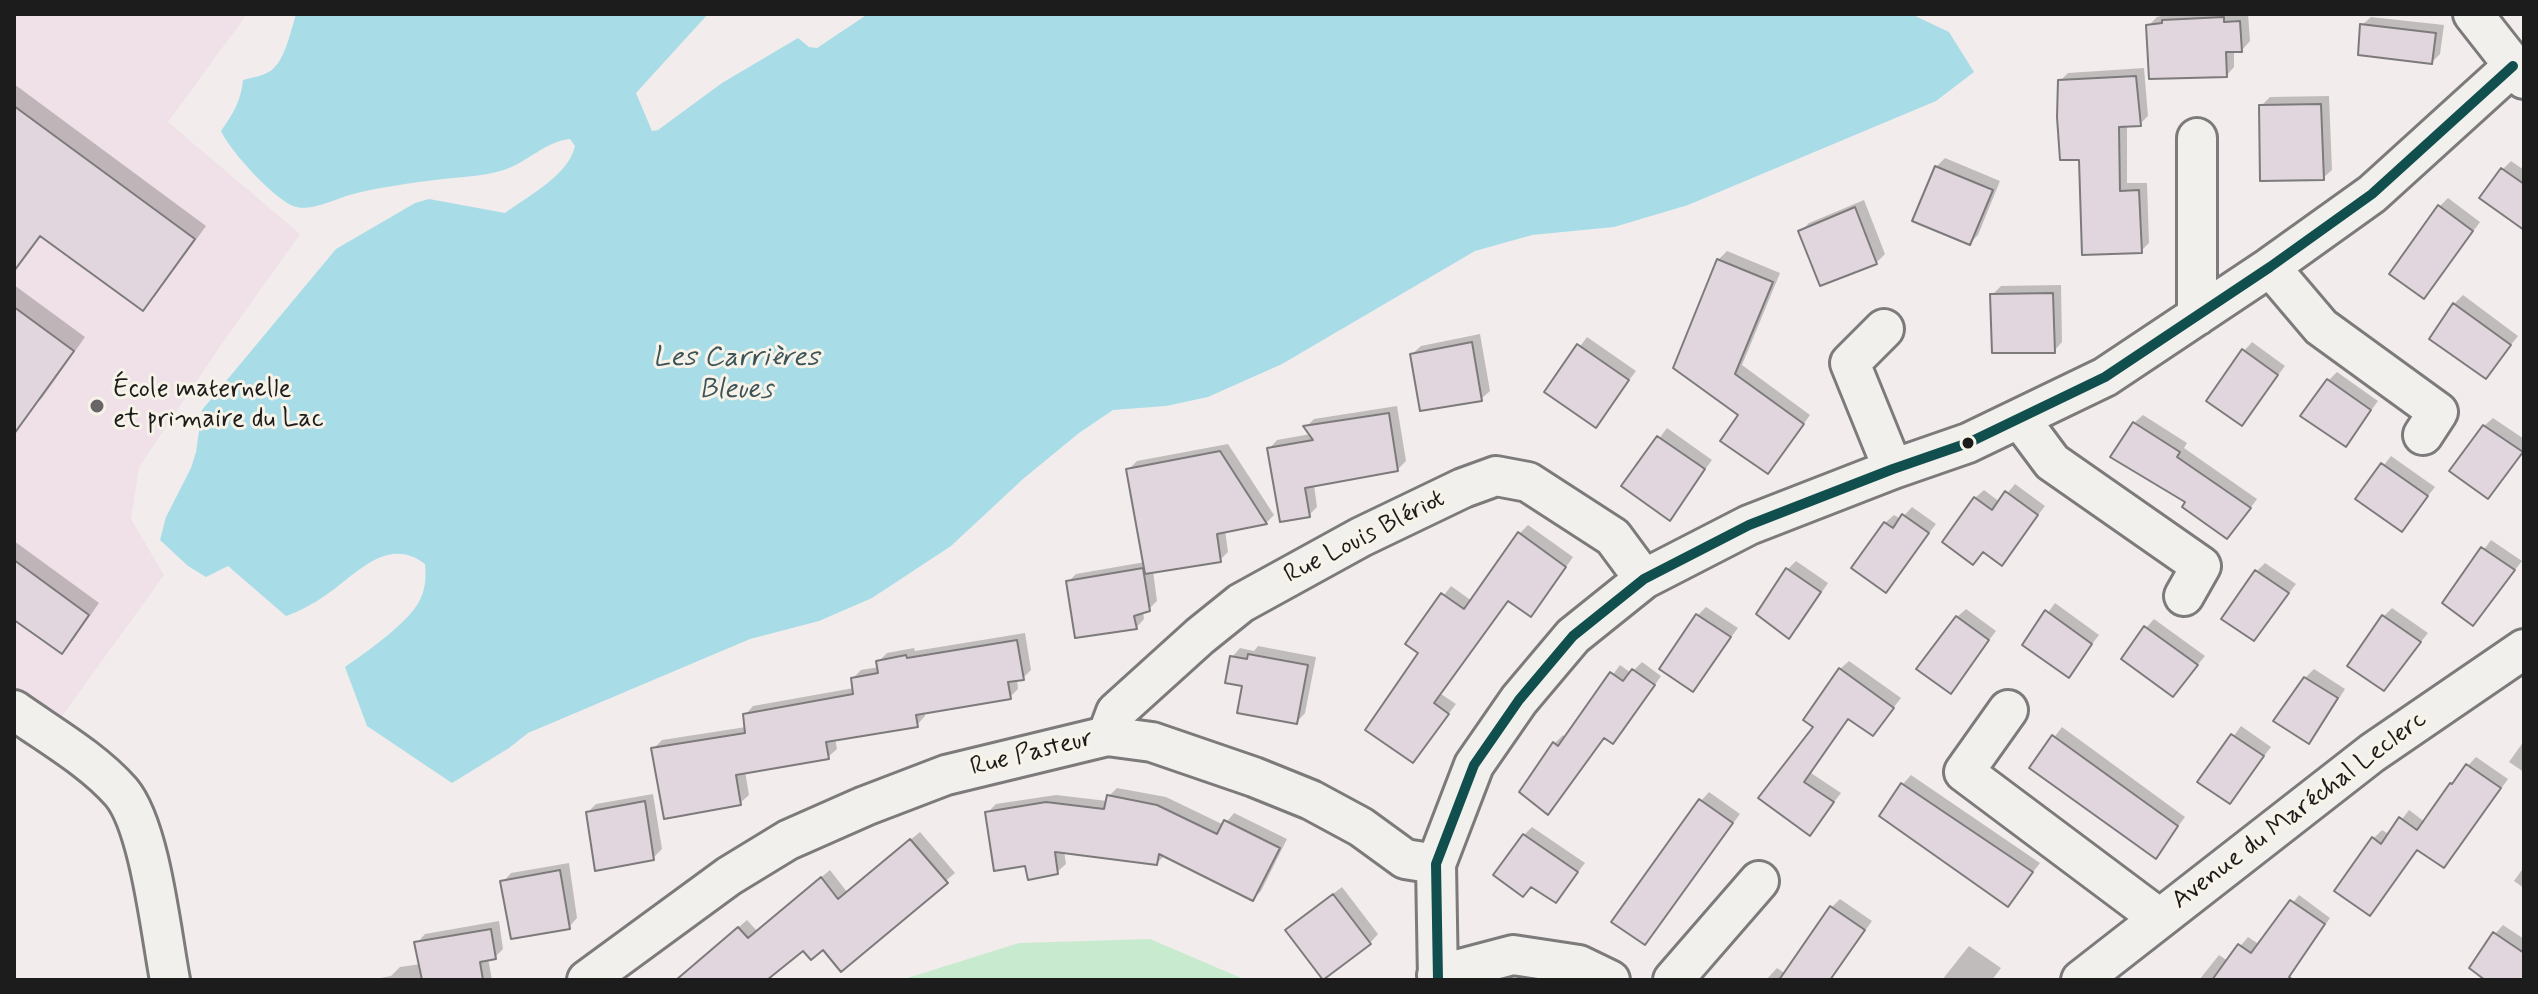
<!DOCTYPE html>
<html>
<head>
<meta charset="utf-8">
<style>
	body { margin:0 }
	#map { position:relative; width:2538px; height:994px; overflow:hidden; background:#f2ecec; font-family:Mynerve,sans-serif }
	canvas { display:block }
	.frame { position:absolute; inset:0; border:16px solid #1c1c1c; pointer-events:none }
</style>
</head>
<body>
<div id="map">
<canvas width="2538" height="994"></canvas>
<div class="frame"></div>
</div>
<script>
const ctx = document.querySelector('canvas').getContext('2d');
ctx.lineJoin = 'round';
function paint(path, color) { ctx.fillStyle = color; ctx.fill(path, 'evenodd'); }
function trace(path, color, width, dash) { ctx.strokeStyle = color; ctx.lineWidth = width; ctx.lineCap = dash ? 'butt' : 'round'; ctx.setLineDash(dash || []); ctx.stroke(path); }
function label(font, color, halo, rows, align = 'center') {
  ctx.font = font + ' Mynerve,sans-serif'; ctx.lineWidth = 6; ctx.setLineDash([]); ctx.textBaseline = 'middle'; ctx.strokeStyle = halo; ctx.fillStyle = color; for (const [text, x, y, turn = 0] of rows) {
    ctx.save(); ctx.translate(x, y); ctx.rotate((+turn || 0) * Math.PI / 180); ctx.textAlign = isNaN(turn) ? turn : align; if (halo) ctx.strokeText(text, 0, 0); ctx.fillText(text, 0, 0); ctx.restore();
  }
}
const built = new Path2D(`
	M14 14H247L168 122 300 234 221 345 139 467 131 519 164 575 52 730 14 694Z`);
const green = new Path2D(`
	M1150 939 1246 980H901L1019 943Z`);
const water = new Path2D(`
	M296 14H708L636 93 652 131 658 130 722 83 798 38 809 47 817 48 868 14H1529L1532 16 1541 14H1911L1949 32 1974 72 1936 101 1688 205 1614 227 1532 235 1475 251 1282 364 1208 397 1166 406 1113 410 1079 433 1023 479 951 546 872 598 819 621 750 639 528 733 509 748 452 783 367 726 345 667C366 652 414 620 422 595 426 585 426 575 425 564 387 535 356 575 326 595 313 604 300 611 286 616L228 566 206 577 188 566 160 540 166 517 191 468 196 452 202 410 336 249 415 203 429 199 505 213C528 196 569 175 575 146L570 139C544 142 528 162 504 170 484 176 464 177 443 179 411 183 378 187 346 196 332 201 308 212 293 206 272 197 231 152 221 131 233 114 241 101 243 80 253 77 266 76 274 68 286 56 291 30 296 14Z`);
const shadow = new Path2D(`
	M2170 14H2248L2250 41 2242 50H2234V67L2226 76 2148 26 2157 17Z
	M2371 17 2444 25 2440 54 2432 62 2362 25Z
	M2144 68 2148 116 2140 124 2127 125V183H2147L2149 243 2141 251 2081 158 2060 81 2068 73Z
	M14 84 206 226 155 296 143 308 42 235 14 273Z
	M2329 96 2332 170 2323 178 2261 106 2270 97Z
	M1945 158 2000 181 1978 235 1970 243 1936 167Z
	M2511 161 2524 170V227L2502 170Z
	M2448 198 2480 222 2432 288 2440 206Z
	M1864 200 1885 254 1876 263 1800 232 1809 223Z
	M1727 251 1780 273 1742 365 1810 415 1776 463 1740 414 1718 260Z
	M14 285 85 337 42 398 29 410 14 400Z
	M2061 285 2062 342 2054 351 1992 295 2001 286Z
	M2463 295 2518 336 2486 376 2432 338 2454 304Z
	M1480 334 1490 391 1481 399 1412 354 1421 346Z
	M1587 337 1636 371 1595 426 1547 391Z
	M2252 342 2285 366 2242 423 2244 351Z
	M2337 372 2378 401 2346 444 2328 381Z
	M1397 406 1406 461 1397 470 1314 485 1317 507 1309 515 1269 449 1277 440 1311 434 1306 427 1314 419Z
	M2143 415 2187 443 2184 448 2257 499 2236 528 2188 502 2134 423Z
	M2493 418 2524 439V451L2488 497 2484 426Z
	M1667 428 1712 460 1669 518 1624 486Z
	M1228 444 1274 515 1266 523 1225 530 1228 552 1220 560 1153 571 1157 601 1149 609 1143 611 1144 619 1136 628 1068 582 1076 574 1145 562 1129 469 1137 461Z
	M2391 456 2435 487 2402 529 2358 499Z
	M2015 484 2045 506 2002 563 1984 550 1975 498 1984 490 2000 502Z
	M1912 507 1936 524 1885 591V523L1894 515 1901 519Z
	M1528 525 1573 557 1539 606 1510 599 1441 694 1456 704 1413 761 1421 653 1407 643 1451 586 1472 601 1519 534Z
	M2491 540 2522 561 2473 623 2444 603Z
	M14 541 99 603 73 640 61 651 14 617Z
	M1796 561 1828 583 1798 628 1789 636 1758 614 1788 569Z
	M2265 563 2296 584 2254 639 2257 571Z
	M2055 603 2099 635 2068 675 2025 644Z
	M1706 607 1738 628 1692 689 1662 669 1698 615Z
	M2392 608 2428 633 2384 688V616Z
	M1966 609 1996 631 1951 691 1957 617Z
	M2154 619 2205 656 2173 695 2146 628Z
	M1025 633 1031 670 1023 678 1017 679 1018 689 1010 697 925 711V716L917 725 835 738 837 749 828 757 745 771 749 795 740 803 653 749 662 740 746 727 745 715 753 706 854 688 853 678 861 670 879 667V661L887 653 914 648 915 651Z
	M1258 646 1316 657 1305 713 1297 722 1244 684 1232 657 1240 648 1254 651Z
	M1849 661 1901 698 1873 734 1849 717 1811 773 1841 793 1810 833 1760 798 1816 726 1840 669Z
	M1642 662 1661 676 1622 733 1613 742 1606 736 1548 813 1554 744 1563 735 1566 738 1620 665 1631 673Z
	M2314 669 2345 689 2317 733 2308 741 2305 678Z
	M2241 726 2271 747 2229 802 2200 782Z
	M2062 727 2185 817 2155 857 2031 768Z
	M2524 741V772L2509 762Z
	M2476 757 2508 779 2452 857 2444 865 2419 848 2379 901 2346 878 2374 838 2382 830 2390 835 2409 810 2425 822 2451 784Z
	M1911 775 2040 863 2008 904 1882 815 1903 784Z
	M1117 788 1166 797 1224 825 1234 813 1287 839 1261 891 1253 899 1165 855 1157 863 1064 851 1066 864 1057 872 1027 864 988 812 996 804 1056 795 1107 801 1109 796Z
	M1709 792 1740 814 1645 943 1701 801Z
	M653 794 662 849 653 858 588 812 596 804Z
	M1532 827 1585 863 1556 901 1524 835Z
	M920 832 955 873 842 969 823 947 804 949 762 980H678L747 920 757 931 830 870 847 892Z
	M569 863 577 918 569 927 503 882 511 873Z
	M2524 867V888L2514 881Z
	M1342 887 1378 934 1370 943 1296 922Z
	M2299 895 2330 918 2295 968 2287 977 2259 980H2199L2219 955 2228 961 2248 937 2260 945Z
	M1840 899 1872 921 1840 966 1832 974 1818 980H1766L1777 968 1786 974 1832 907Z
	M499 921 503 949 495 957 488 958 492 980H370L391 976 400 967 421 964 417 943 425 934Z
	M2503 925 2524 939V980H2488L2495 934Z
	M1969 946 2001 968 1992 980H1942Z`);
const building = new Path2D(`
	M2224 17V22L2240 21 2242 52H2226L2227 77 2149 79 2146 25 2162 23V20Z
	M2360 24 2436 33 2432 64 2358 55Z
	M2136 76 2141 126 2119 127 2120 191 2139 190 2142 253 2082 255 2079 160H2060L2057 117 2058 80Z
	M2321 104 2324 180 2260 181 2259 105Z
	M14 106 195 239 143 311 40 236 14 271Z
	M1935 166 1993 190 1970 245 1912 221Z
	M2501 168 2524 184V230L2479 198Z
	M2438 205 2473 231 2424 299 2389 274Z
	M1855 207 1877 264 1820 286 1798 231Z
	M1717 259 1773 282 1735 374 1804 424 1768 474 1720 441 1738 415 1673 368Z
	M2053 293 2055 353H1992L1990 294Z
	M2453 303 2511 345 2486 379 2429 339Z
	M14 307 74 351 14 434Z
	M1472 342 1482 401 1420 411 1410 354Z
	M1577 344 1629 380 1596 428 1544 392Z
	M2242 349 2278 375 2242 426 2206 401Z
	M2327 379 2371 410 2346 447 2300 416Z
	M1389 413 1398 471 1305 488 1310 517 1280 522 1267 448 1313 440 1303 426Z
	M2133 422 2180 452 2177 457 2251 508 2227 539 2182 507 2185 502 2110 457Z
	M2483 425 2523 452 2488 499 2449 471Z
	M1657 436 1705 469 1670 521 1621 486Z
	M1220 451 1267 524 1217 534 1221 562 1145 574 1126 469Z
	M2381 463 2428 496 2402 532 2355 499Z
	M2005 491 2038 515 2002 566 1983 552 1973 565 1942 542 1974 497 1992 510Z
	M1902 514 1929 533 1886 593 1851 568 1884 522 1893 528Z
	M1518 532 1566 567 1531 617 1508 601 1434 703 1449 714 1413 763 1365 730 1418 653 1405 644 1441 593 1464 609Z
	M2481 547 2515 570 2473 626 2442 603Z
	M14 560 89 615 62 654 14 620Z
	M1143 568 1150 611 1134 616 1137 629 1075 638 1066 581Z
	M1786 568 1821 592 1789 639 1756 614Z
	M2255 570 2289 593 2254 641 2221 619Z
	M2045 610 2092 644 2069 678 2022 645Z
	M1696 614 1731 637 1693 692 1659 669Z
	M2382 615 2421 642 2384 691 2347 666Z
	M1956 616 1989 640 1951 694 1916 669Z
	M2144 626 2198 665 2173 697 2121 659Z
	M1017 640 1024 680 1008 682 1011 699 916 715 918 727 826 742 829 759 736 775 741 805 664 819 651 748 745 733 743 714 853 694 851 678 878 673 876 661 906 655 907 658Z
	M1248 654 1308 665 1297 724 1237 713 1242 686 1225 683 1230 656 1247 659Z
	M1839 668 1894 708 1873 736 1848 719 1804 782 1834 802 1810 836 1758 798 1813 727 1803 720Z
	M1632 669 1655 685 1613 744 1604 738 1548 815 1519 792 1553 742 1558 746 1610 672 1623 681Z
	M2304 677 2338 698 2309 744 2273 721Z
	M2231 734 2264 756 2230 804 2197 782Z
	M2052 735 2178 826 2156 859 2029 768Z
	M2466 764 2501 788 2444 868 2417 850 2370 916 2334 891 2372 837 2381 844 2399 817 2417 830 2450 783 2452 784Z
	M1901 783 2033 872 2008 907 1879 816Z
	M1107 795 1157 805 1217 834 1224 820 1280 848 1253 901 1159 854 1157 865 1055 852 1058 874 1028 880 1025 866 994 871 985 812 1046 802 1104 809Z
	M1699 799 1733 823 1645 945 1611 922Z
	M645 801 654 860 595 871 586 812Z
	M1523 834 1578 872 1556 903 1531 887 1523 897 1493 875Z
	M910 839 948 883 841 972 823 950 811 960 803 951 767 980H676L738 927 748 938 821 877 838 899Z
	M560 870 570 929 511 939 500 881Z
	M1333 894 1371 944 1323 980 1285 930Z
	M2290 900 2325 924 2289 977 2293 980H2212L2238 944 2251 953Z
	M1830 906 1865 930 1830 980H1779Z
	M491 929 496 959 480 962 483 980H422L414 942Z
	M2493 932 2524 953V980H2485L2469 968Z`);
const minor = new Path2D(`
	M2473 14 2524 79
	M2197 138V316
	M2270 267 2321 327 2438 412 2423 435
	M1884 329 1850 363 1893 469
	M2020 419 2052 462 2201 566 2184 596
	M14 710C49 735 92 759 121 792 150 826 161 933 170 980
	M2008 710 1964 772 2159 918
	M1107 736 1116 712 1200 636 1241 603 1361 537 1463 488 1496 476 1528 482 1613 537 1644 579
	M1437 975 1513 955 1579 965 1610 980
	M587 980 729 876 788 840 865 806 946 775 1107 736 1152 742 1254 777 1311 800 1361 827 1405 859 1436 864
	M1438 980 1436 864 1474 765 1519 700 1573 636 1644 579 1749 525 1893 469 1968 443 2105 377 2270 267 2372 194 2513 66
	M1673 980 1759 881
	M2081 980 2372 753 2524 649`);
const bus1 = new Path2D(`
	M1438 980 1436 864 1474 765 1519 700 1573 636 1644 579 1749 525 1893 469 1968 443 2105 377 2270 267 2372 194 2513 66`);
const markers = [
	[97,406,8,"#676565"],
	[1968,443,7,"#1c1c1c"]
];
const poiNames = [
	["École maternelle",113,391],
	["et primaire du Lac",113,421]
];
const streetNames = [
	["Rue Louis Blériot",1365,538,-27],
	["Rue Pasteur",1032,754,-14],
	["Avenue du Maréchal Leclerc",2300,811,-37]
];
const waterNames = [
	["Les Carrières",736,359],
	["Bleues",736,391]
];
paint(built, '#efe1e7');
paint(green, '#c8ebcf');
paint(water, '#a8dde8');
paint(shadow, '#0003');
paint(building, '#e1d6de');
trace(building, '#7c7a7a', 2);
trace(minor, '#7c7a7a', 44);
trace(minor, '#f2f0ed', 38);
trace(bus1, '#104f4d', 10);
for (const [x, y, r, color] of markers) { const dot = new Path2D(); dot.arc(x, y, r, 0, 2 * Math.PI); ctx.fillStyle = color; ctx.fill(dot); trace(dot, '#f7f3e8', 3); }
label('26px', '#1c1c1c', '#f7f3e8', poiNames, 'left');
label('26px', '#1c1c1c', '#f7f3e8', streetNames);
label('italic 28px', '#3c5459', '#f7f3e8', waterNames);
</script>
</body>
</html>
